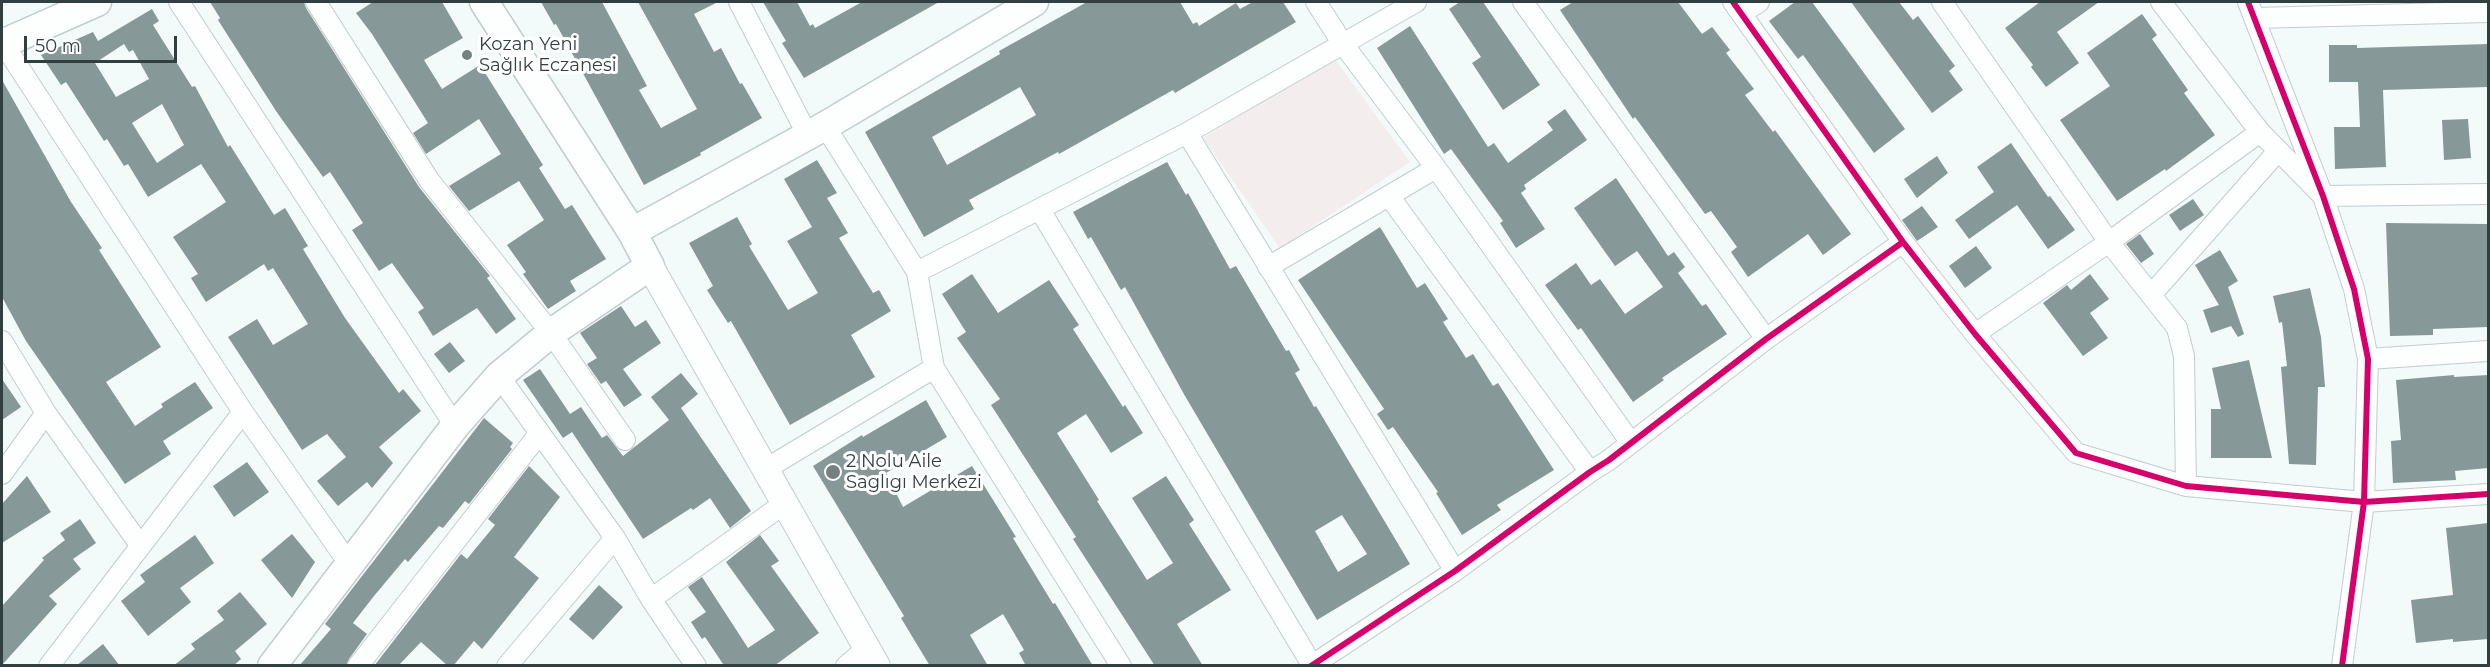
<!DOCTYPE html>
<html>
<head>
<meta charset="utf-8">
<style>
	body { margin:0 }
	#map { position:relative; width:2490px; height:667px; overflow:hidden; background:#f2fafa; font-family:Montserrat,sans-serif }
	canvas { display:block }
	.frame { position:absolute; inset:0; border:3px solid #313f40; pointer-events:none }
	.scale { position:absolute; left:24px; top:36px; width:153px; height:27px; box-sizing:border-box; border:3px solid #313f40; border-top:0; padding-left:8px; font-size:18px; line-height:21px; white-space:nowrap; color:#313f40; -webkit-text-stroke:4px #fff; paint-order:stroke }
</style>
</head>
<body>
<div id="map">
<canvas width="2490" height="667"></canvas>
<div class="frame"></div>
<div class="scale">50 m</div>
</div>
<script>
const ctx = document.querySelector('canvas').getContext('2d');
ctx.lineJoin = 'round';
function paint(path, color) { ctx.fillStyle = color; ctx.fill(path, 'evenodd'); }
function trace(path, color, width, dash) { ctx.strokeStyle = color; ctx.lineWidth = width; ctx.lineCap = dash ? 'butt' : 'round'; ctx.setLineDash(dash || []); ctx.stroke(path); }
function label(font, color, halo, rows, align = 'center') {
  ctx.font = font + ' Montserrat,sans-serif'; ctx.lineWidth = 6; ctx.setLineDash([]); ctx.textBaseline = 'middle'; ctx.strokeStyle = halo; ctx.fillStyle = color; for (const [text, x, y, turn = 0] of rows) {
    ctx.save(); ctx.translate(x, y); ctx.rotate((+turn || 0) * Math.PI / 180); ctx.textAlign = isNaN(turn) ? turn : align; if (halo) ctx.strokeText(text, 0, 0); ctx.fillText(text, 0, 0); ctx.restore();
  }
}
const green = new Path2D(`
	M1334 58 1410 162 1280 248 1203 138Z`);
const building = new Path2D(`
	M210 2H304L306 8 419 187 490 276 487 278 516 319 496 334 477 308 433 336 418 312 424 308 392 263 379 271 352 230 363 223 330 172 323 177 276 111 218 20 220 18Z
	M373 2H442L463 38 424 60 442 89 480 65 543 165 539 168 565 209 572 205 606 259 570 281 576 291 548 309 523 274 526 272 507 245 544 220 519 181 469 211 449 186 501 154 479 119 426 154 413 133 428 123 372 34 356 13Z
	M541 2H602L647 86 639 90 661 128 697 109 638 2H718L694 14 714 52 721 48 740 84 742 83 762 118 700 153 701 155 644 185 556 24 554 25Z
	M763 2H797L810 26 813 24 815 28 862 2H939L804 78 782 43 786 41Z
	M1087 2H1180L1193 24 1197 22 1199 26 1236 3 1240 9 1253 2H1283L1296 22 1175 93 1173 90 1059 154 1058 152 969 200 974 209 924 237 865 132 1000 54 999 51ZM1020 87 1036 115 947 165 932 137Z
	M1460 2H1483L1540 85 1503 110 1472 63 1481 57 1449 9Z
	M1573 2H1678L1702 34 1712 27 1730 50 1726 53 1754 89 1745 95 1773 132 1775 130 1851 234 1823 255 1808 234 1748 277 1731 252 1737 247 1711 211 1705 214 1635 117 1633 119 1560 10Z
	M1795 2H1812L1905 129 1874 153 1803 55 1798 59 1769 21Z
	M1851 2H1899L1913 20 1918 16 1955 66 1949 71 1963 90 1932 113Z
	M2040 2H2099L2057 32 2079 63 2046 87 2031 67 2033 65 2005 28Z
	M152 9 159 21 153 25 192 87 195 86 228 147 230 145 274 215 285 208 308 246 303 249 345 318 399 393 403 389 421 411 379 447 393 463 372 488 367 482 338 506 317 481 346 457 327 434 302 450 228 337 257 319 273 345 308 324 273 268 268 271 264 264 206 302 191 278 198 274 173 237 226 202 201 164 148 197 128 164 124 166 107 139 104 141 66 82 61 85 41 55 93 32 98 41ZM124 44 129 52 133 50 149 79 116 97 95 63ZM162 104 184 145 157 163 132 123Z
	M2142 14 2157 35 2152 39 2188 90 2184 93 2215 135 2166 171 2165 169 2117 201 2060 120 2110 86 2087 53Z
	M1410 26 1488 147 1494 143 1508 163 1553 130 1547 122 1565 109 1587 140 1524 185 1526 189 1521 193 1545 229 1516 248 1500 223 1503 221 1451 149 1444 154 1377 48Z
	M2488 44V87L2383 90 2386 167 2335 169 2334 127H2360L2358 82H2329V45H2357V48Z
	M2 80 71 202 102 248 99 250 161 347 106 382 135 426 163 407 161 404 195 382 213 408 163 441 171 454 125 484 26 341 2 297Z
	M2468 119 2471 158 2444 160 2442 120Z
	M2011 143 2048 197 2050 196 2075 230 2048 249 2017 205 1969 239 1955 220 1994 192 1977 167Z
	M1937 156 1948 173 1917 198 1904 179Z
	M817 160 837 193 827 198 848 233 839 238 873 293 879 290 891 311 851 335 875 377 790 425 731 321 728 323 707 290 713 286 689 243 737 217 752 244 749 246 788 310 818 293 787 241 812 227 784 179Z
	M1167 162 1186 195 1188 193 1230 269 1236 266 1286 351 1289 350 1300 370 1295 373 1314 407 1316 406 1410 564 1317 620 1185 396 1125 287 1121 290 1091 237 1088 239 1073 212ZM1342 515 1367 554 1338 572 1315 531Z
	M1616 178 1668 256 1674 252 1685 267 1678 273 1702 306 1706 304 1727 334 1662 378 1664 380 1633 402 1581 328 1578 330 1545 285 1576 263 1591 285 1600 279 1625 314 1663 287 1637 251 1615 266 1574 208Z
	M2193 199 2204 215 2180 231 2169 215Z
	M1922 206 1938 227 1917 241 1902 220Z
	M2386 223 2488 224V327L2433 329V335L2390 336Z
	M1380 227 1417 288 1425 283 1448 319 1443 322 1466 358 1473 354 1493 386 1498 383 1554 470 1497 505 1501 510 1462 535 1436 493 1438 492 1393 427 1388 430 1377 414 1384 409 1298 280Z
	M2140 234 2154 254 2141 263 2126 244Z
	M1976 246 1992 268 1965 288 1949 266Z
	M2220 250 2238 281 2228 287 2244 334 2238 337 2231 326 2211 333 2203 310 2219 305 2195 265Z
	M972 274 998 313 1049 280 1079 325 1073 329 1123 407 1125 405 1143 433 1111 453 1086 414 1057 433 1099 500 1097 501 1147 580 1173 563 1132 498 1166 476 1194 520 1189 524 1231 590 1177 624 1203 666H1155L1082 553 1073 539 1076 537 991 405 1000 399 957 338 966 332 942 294Z
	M2090 274 2109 299 2090 313 2108 338 2083 356 2043 303 2067 285 2071 290Z
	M2310 288 2321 337 2325 387H2318L2316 465 2289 464 2281 367 2287 366 2282 322 2279 323 2273 296Z
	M621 306 635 327 646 320 661 343 623 369 642 395 624 407 606 381 601 384 587 364 597 358 580 333Z
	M450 342 465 361 449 373 434 354Z
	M2249 360 2272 458H2211V409H2221L2212 368Z
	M540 369 570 414 581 407 602 438 607 435 623 456 669 420 651 397 681 373 698 394 681 408 751 511 730 528 710 498 693 510 691 508 643 539 572 432 563 438 523 380Z
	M2454 375V377L2488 375V468L2455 471 2456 480 2393 483 2391 441 2401 440 2396 380Z
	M2 379 21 407 2 420Z
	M926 400 947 437 886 473 903 507 972 466 1016 537 1013 538 1053 604 1055 603 1093 666H1026L1019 653 1024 650 1003 614 970 635 988 666H930L901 618 904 616 813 466 862 435 863 437Z
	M484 418 513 443 510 447 512 449 469 504 465 501 443 528 439 526 408 562 405 559 374 596 353 623 367 634 349 659 346 666H299L331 629 325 624Z
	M247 462 269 492 234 517 213 486Z
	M529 466 560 497 514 557 539 578 482 649 474 641 453 666H448L421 642 398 666H374L461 554 467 559 495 525 488 519Z
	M27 476 51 512 2 543V504Z
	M80 519 96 543 73 559 81 569 49 596 57 604 2 665V606L44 560 42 558 65 540 60 533Z
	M2488 523V639L2453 642V639L2416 643 2411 600 2453 595 2446 528Z
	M292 534 315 562 292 598 261 560Z
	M195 535 214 563 180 588 191 602 148 636 121 601 145 582 140 575Z
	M760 535 779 561 771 566 819 633 774 666H721L723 664 705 637 702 639 691 622 706 612 688 587 702 577 748 648 775 630 726 562Z
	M599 585 623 607 593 640 569 619Z
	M240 592 267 624 235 651 241 659 233 666H173L195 649 191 644 224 620 217 611Z
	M103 644 120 666H76Z`);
const minor = new Path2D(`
	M179 2 455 426
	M316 2 429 180 551 333 625 440
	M739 2 807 134
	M1316 2 1343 44 1436 168 1631 443
	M1523 2 1766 339
	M1733 2 1903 242 1975 334 2076 453 2186 486 2364 502 2488 494
	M1942 2 2109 242 2177 328 2184 356 2186 486
	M2161 2 2260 132 2323 196 2488 194
	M2248 2 2323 196 2354 289 2368 359 2364 502 2342 666
	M1742 13 1759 2
	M2255 18 2488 12
	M3 43 243 412 350 565
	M825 126 917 272 934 368 1121 666
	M1187 133 1455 571
	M1389 196 1590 472
	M1040 210 1312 665
	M1268 267 1436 168
	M917 272 1187 133 1416 2
	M2151 295 2278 151
	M1975 334 2109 242 2260 132
	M2 341 46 413 140 545
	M2368 359 2488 351
	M499 376 615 538 651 599 696 666
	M764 470 934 368
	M2 474 46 413
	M651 599 785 503
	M49 666 243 412
	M358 666 539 434
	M507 666 615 538
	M846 666 867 648
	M1311 666 1455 571 1590 472 1609 460 1766 339 1903 242`);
const tertiary = new Path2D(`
	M650 266 877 666`);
const secondary = new Path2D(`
	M2 44 97 2
	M632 232 825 126 1034 2
	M272 666 455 426 499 376 551 333 650 266 632 232 484 2`);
const cycleway = new Path2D(`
	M1733 2 1903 242 1975 334 2076 453 2186 486 2364 502 2488 494
	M2248 2 2323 196 2354 289 2368 359 2364 502 2342 666
	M1311 666 1455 571 1590 472 1609 460 1766 339 1903 242`);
const markers = [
	[467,55,6,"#758081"],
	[833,472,8,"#758081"]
];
const poiNames = [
	["Kozan Yeni",479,45],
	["Sağlık Eczanesi",479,66],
	["2 Nolu Aile",846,462],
	["Saglıgı Merkezi",846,483]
];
paint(green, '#f3eded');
paint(building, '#879899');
trace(minor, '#c3cdce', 22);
trace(tertiary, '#c3cdce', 28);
trace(secondary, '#c3cdce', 31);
trace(minor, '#fdfefe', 20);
trace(tertiary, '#fdfefe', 26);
trace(secondary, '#fdfefe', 28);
trace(cycleway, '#d6006c', 6);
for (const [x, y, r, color] of markers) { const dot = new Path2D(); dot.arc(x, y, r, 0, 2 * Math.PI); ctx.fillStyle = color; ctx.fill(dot); trace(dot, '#fff', 2); }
label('18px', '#313f40', '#fff', poiNames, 'left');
</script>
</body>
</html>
